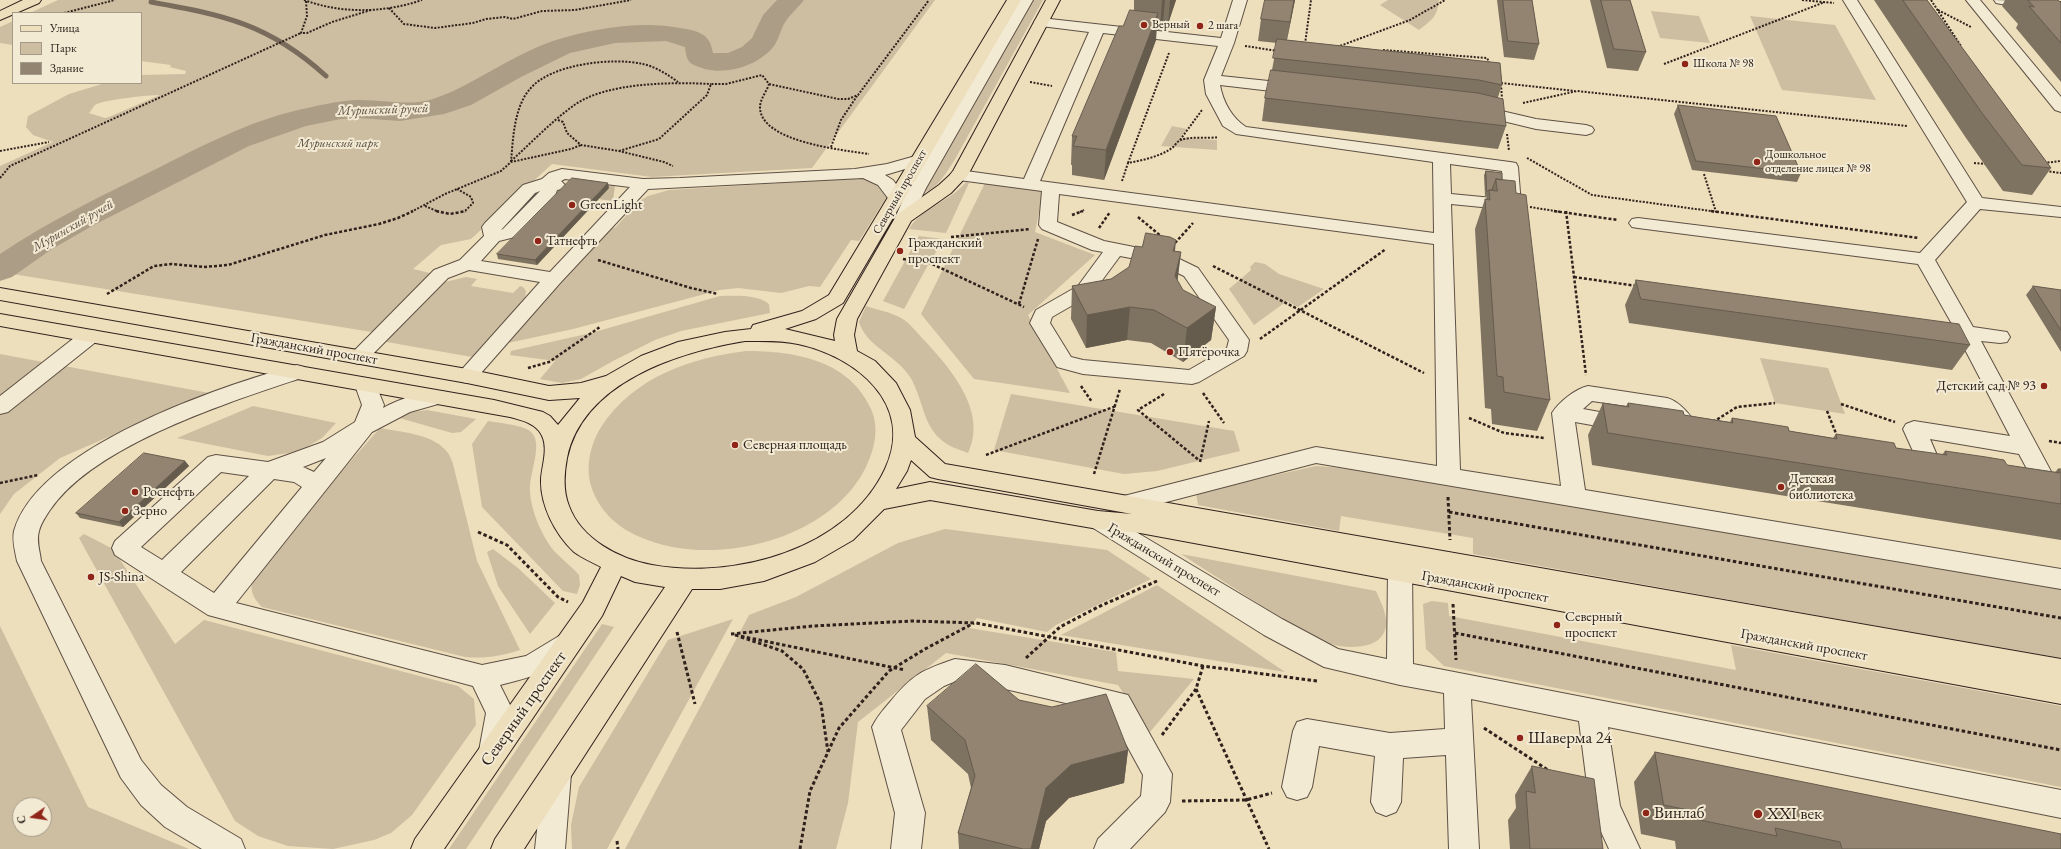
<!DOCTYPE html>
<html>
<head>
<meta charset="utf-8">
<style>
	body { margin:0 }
	#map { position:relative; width:2061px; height:849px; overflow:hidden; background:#eddebc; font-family:"EB Garamond",serif }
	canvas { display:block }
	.legend { position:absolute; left:12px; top:12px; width:130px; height:72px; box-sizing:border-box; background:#f3ead3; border:1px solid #a59a8a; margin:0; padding:5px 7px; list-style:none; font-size:12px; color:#2f221d }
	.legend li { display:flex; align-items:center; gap:8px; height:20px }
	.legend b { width:20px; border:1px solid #a59a8a }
	.north { position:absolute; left:12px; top:797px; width:40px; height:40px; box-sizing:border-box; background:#f3ead3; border:1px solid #a59a8a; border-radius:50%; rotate:257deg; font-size:11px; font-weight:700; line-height:16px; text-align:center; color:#2f221d }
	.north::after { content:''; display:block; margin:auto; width:14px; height:18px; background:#8f2418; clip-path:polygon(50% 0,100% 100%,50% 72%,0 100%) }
</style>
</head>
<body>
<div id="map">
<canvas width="2061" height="849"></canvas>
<ul class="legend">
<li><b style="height:5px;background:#eddebc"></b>Улица</li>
<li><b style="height:11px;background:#cdbea1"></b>Парк</li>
<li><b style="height:11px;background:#928470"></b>Здание</li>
</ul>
<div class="north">С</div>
</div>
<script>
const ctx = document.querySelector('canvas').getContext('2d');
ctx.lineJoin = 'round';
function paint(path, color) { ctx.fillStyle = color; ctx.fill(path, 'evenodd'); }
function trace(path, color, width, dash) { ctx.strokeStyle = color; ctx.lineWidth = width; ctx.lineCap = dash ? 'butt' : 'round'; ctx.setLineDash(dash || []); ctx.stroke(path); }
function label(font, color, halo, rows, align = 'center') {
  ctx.font = font + ' "EB Garamond",serif'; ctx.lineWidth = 4; ctx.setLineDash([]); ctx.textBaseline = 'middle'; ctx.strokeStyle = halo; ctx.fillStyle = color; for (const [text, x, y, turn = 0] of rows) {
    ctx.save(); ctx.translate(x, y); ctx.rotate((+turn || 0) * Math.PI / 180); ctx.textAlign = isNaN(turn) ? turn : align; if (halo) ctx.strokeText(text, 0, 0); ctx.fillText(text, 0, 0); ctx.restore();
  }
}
const green = new Path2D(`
	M58 0H935L812 168 652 177 552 164 471 239 441 245 413 269 434 274 372 332 0 272V166L53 142 33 135 26 127 28 116 69 94 102 84 141 83V75L185 74 186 71 170 67 171 65 141 61V13H30ZM160 95 109 117 105 118 89 113C91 111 93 107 95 105 101 100 149 95 160 95Z
	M1030 0H1043L954 161C948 170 936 191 924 192Z
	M1388 0H1439C1438 16 1431 21 1419 30L1380 5Z
	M1651 11 1699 16 1710 43 1660 38Z
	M1750 16 1835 25 1876 100 1782 90Z
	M13 21V45L0 43V27Z
	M1172 126 1187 129 1180 138 1217 140V150L1161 146Z
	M861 178 876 182 886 192V198L859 241 851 240 820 287 809 286 781 293 738 288 720 290 573 329 508 343 609 230 616 227 638 202 648 196 669 190Z
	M986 181 1043 191 1035 232 1095 255 1028 315 1070 393 974 379 921 314Z
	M966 182 969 183 946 233 909 229C922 207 950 202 966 182Z
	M919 236 943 239 931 261 907 257Z
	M905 261 928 265 904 309 883 301Z
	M1255 262 1265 264 1279 274 1324 289 1298 307 1287 301 1254 325 1229 289 1251 270 1250 267Z
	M466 277 477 279 471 286 513 293 520 286 523 287 526 291 525 298 472 357 381 341 437 286 445 282Z
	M720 296C736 296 756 294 769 304L770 313 681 331 655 340 613 361 581 379 562 383 540 379 555 361 510 355 511 351 591 333Z
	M866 306C877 310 891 312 901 318 910 323 917 333 925 341 951 369 988 412 968 453 957 449 947 446 938 437 922 420 922 396 910 377 896 355 866 346 859 322Z
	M746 351C795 351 849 360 871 409 880 429 874 451 865 469 828 541 711 569 640 537 616 527 597 509 590 482 586 464 591 443 601 427 634 377 690 358 746 351Z
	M0 354 209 393 60 458 14 494 0 514Z
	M1760 358 1828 368 1845 414 1775 403Z
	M1011 394 1234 431 1240 451 1157 471 1124 474 994 450Z
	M253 406 336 423 322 438 305 448 289 453 268 456 177 438Z
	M427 410 476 419 461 432 452 433 396 417 411 412Z
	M488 421C498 423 526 425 532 433 543 445 529 474 530 490 530 509 543 540 557 554 564 561 572 567 579 575L580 585 577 594 563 591 482 507 472 444Z
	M380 428C401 432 435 434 448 453 450 456 452 461 453 464L477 561 520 650C501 656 485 659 465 657L262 607C246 591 251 581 260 563Z
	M1316 466 1343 468 2061 589V659L1473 554V538L1341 516 1339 531 1198 505 1196 493Z
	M945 529 1107 550 1151 579 1056 625 1047 632 977 618 969 628 1116 652 1118 671 1194 679 1150 732 1118 685 946 653 858 722 848 803 836 849H625L749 615 796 597 898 543Z
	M84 534 113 549 175 644 204 620 458 686 474 699 476 725 412 815 391 833 374 840 333 849 288 846 258 836 235 821 79 538Z
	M493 549 518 568 555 603 530 634 498 586 487 552Z
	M1181 554 1376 591C1383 607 1394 627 1378 640 1366 649 1345 648 1331 644 1311 640 1287 622 1270 611 1240 592 1210 573 1181 554Z
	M1157 585 1285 672 1061 635Z
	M1432 601 1448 603 1449 616 1736 670 1731 645 2061 706V787L1444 666 1426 649 1423 604Z
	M733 619 607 849H572L571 825 579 787 668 640Z
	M602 624 614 627 466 849H449Z
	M0 626 88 807 189 849H0ZM20 805H44V829H20Z`);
const stream = new Path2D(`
	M151 2C224 15 269 24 326 76`);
const river = new Path2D(`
	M777 0H804C798 8 789 15 784 24 780 31 779 39 774 46 759 65 729 75 705 69 690 64 687 64 685 47L666 41 615 43 570 53 521 77 471 105 444 114 400 121 358 118 341 119 306 126 249 146 94 225 52 249 12 277 0 281V254C49 221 101 196 154 170 200 147 247 122 298 110 317 106 336 101 356 100 382 99 408 107 433 99 457 91 478 78 500 66 516 57 535 47 553 41 590 29 641 20 680 28 698 31 710 33 713 53H728L742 47 752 38 763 15Z`);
const minorTunnel = new Path2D(`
	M577 188 614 193`);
const pathFar2 = new Path2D(`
	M304 0C342 14 384 13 422 0
	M1802 0 1834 3
	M1931 0 1961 46
	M306 1 307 16 301 33H307L332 22 371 10
	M389 8 404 24 435 28 473 23 486 19 505 17 513 19 542 11 575 10 631 0
	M1938 10 1971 27
	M64 13 115 0
	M1305 44 1311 0
	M1245 46 1278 51
	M1337 47 1410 20 1445 0
	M1383 50 1487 58 1490 64
	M1664 64 1825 2
	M1030 82 1052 86
	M1501 83 1575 91
	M769 84 838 99H848L858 95 929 0
	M1501 84 1502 99
	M1523 103 1577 91 1907 126
	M558 120 563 122 567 133 581 145 619 151 664 162 673 166
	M1507 134 1509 151
	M1180 140 1202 110
	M831 147 841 120 857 96
	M0 151 49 142
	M619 151 659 139 707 95 711 84H726L762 75 769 84C767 91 760 99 760 107 760 142 843 150 869 154
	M1527 158 1592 195 1718 212
	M511 161C531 143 551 122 573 106 605 82 673 82 711 84
	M511 162C513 139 514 107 530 89 550 64 613 57 643 64 656 67 667 74 678 82
	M1128 163 1169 53
	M1974 163 1987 164
	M2044 163 2061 161
	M2046 171 2061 173
	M1704 174 1716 212
	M0 178 10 166 301 33
	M1122 181 1128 163C1143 160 1159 157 1172 148 1175 146 1177 141 1181 140 1190 136 1208 139 1218 137
	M457 189 471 197 473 203 464 212
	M425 206 439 212
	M1530 207 1561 212
	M411 212 445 194 501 171 511 162 571 149 581 145
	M1080 212 1084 210`);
const pathFar1 = new Path2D(`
	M436 211 450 214 466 211
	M1554 211 1618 220
	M1566 211 1586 375
	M1711 211 1919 238
	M1072 215 1083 211
	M1138 217 1162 237
	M1099 228 1110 212
	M951 237 1030 229
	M1175 243 1193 223
	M903 259 930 263 1024 307
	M598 260 691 288 718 294
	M1213 266 1424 373
	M1574 277 1637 286
	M107 294 154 266 172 264 204 267 228 265 325 235 379 224 398 218 413 211
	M1019 304 1038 239
	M1260 339 1386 249
	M528 368 549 362 600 327
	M1081 386 1092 402
	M1203 393 1224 423
	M1164 394 1138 410 1200 461
	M1841 404 1895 422
	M1827 411 1837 436
	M1469 418 1504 433 1544 438
	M1713 422 1737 407 1775 403
	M2049 441 2061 443
	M986 455 1116 406
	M1200 462 1209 421
	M1094 474 1120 389
	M0 483 38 475`);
const path = new Path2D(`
	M1448 497 1450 540
	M1449 512 2061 618
	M478 532 507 545 558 597 568 602
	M1453 604 1456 660
	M677 632 695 704
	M1455 633 2061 750
	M731 634 813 626 912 621 976 623 1203 666 1317 681
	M735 635 905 670
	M741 637 782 651 803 669 821 704 828 752
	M1026 658 1060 627 1098 607 1157 581
	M1203 666 1196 689 1269 849
	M1484 728 1548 770
	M1162 735 1196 689
	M1182 801 1246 800 1272 793
	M617 841 618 849
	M800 849 810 791 839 728 889 671 925 649 974 623`);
const minor = new Path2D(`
	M1019 0H1033L926 188 910 222 904 223 898 222 895 218 902 202H891L878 185 863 178 648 189 561 282 474 381 467 383 460 381 456 376 540 282 469 270 448 278 365 362 358 364 351 362 348 357 434 270 460 260 484 236 482 227 485 223 523 185 542 179 549 173 562 169 643 179 680 178 855 169 887 164 919 155 926 158ZM922 164 905 196 893 180 885 175ZM565 179 630 187 550 272 481 261 499 241 515 237 555 196 557 190 562 189 565 185 561 181ZM540 191 503 229 501 230 535 193Z
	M1233 0H1247L1234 43 1221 76 1297 84 1302 86 1305 89 1302 92 1297 94 1220 85C1223 102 1232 118 1246 127L1510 162 1516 163 1518 167 1521 205 1518 209 1512 210 1451 204 1460 470 1561 486 1552 413C1559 402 1575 389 1588 386L1667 398C1680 401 1694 419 1701 431L1698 436C1680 442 1671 424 1660 411L1592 401 1583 409 1633 418 1636 423 1633 428 1625 431 1575 422 1585 490 2061 569V589L1316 463 1128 512 1120 509 1116 503 1120 497 1316 447 1437 466 1434 244 1059 194 1057 222 1104 241 1169 254 1198 268 1249 340 1247 351 1244 356 1199 382 1192 384 1083 374 1057 367 1030 323 1036 310 1078 286 1103 252 1092 250 1042 229 1039 225 1042 191 959 180 953 179 950 175 953 171 959 170 1024 179 1089 32 1041 26 1036 25 1034 22 1036 19 1041 18 1221 38ZM1103 33 1218 46 1204 80 1206 94 1223 126 1236 134 1433 162 1434 233 1040 181ZM1450 164 1502 171 1503 199 1451 194ZM1120 256 1157 263 1184 276 1229 340 1227 348 1189 370 1083 360 1071 357 1050 323 1052 317 1092 294Z
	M1843 0H1857L1982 198 2061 207V217L1980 209 1935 260 1973 327 2007 332 2010 337 2007 342 2000 343 1981 341 2061 490 2059 499 2051 502 2043 499 2019 454 1930 439 1945 474 1942 480 1934 482 1926 480 1903 429 1906 424 1914 421 2010 436 1959 338 1927 333 1924 328 1927 323 1934 322 1952 324 1918 264 1638 228 1632 227 1629 223 1632 219 1638 218 1920 253 1967 202Z
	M1966 0H1980L2061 97V112L2055 110Z
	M1994 0 2061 2V10L2001 4 1996 3Z
	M1476 105 1536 119 1586 125 1592 127 1594 130 1592 133 1586 135 1536 129 1470 113 1468 110 1470 107Z
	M90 330 97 331 100 336 97 341 8 412 0 414V396L83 331Z
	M297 365 304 367 307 372 304 377C230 402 95 444 50 510 46 516 41 523 39 531 36 541 40 551 41 561L141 760 161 785 187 807 241 839 245 849H202L165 827 141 805 121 778 17 561C15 551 12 540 14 531 38 447 221 386 297 365Z
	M366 378 374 380 384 405 383 408C397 400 429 388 445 392L448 397 445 402 410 412 372 432 236 603 482 665 526 656 559 636 568 633 577 636 581 644C569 668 524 679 500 685L514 713 507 751 503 760 493 764 483 760 479 751 486 713 473 686 208 615 115 555 112 548 115 541 208 457 216 455 268 462 323 442 355 422 362 405 355 385 358 380ZM326 458 314 472 303 467ZM221 472 249 476 162 560 141 547ZM274 479 294 482 302 487 214 593 181 572Z
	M1098 511 1106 514 1282 619 1338 649 1387 659 1388 571 1391 564 1400 561 1409 564 1412 571 1413 664 2061 790V818L1608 727 1620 806 1640 849H1609L1590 808 1579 721 1471 699 1479 849H1449L1446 755 1403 758 1401 802 1396 812 1386 816 1376 812 1371 802 1375 756 1319 746 1312 787 1307 797 1297 800 1287 797 1282 787 1293 731 1297 722 1307 719 1390 733 1445 729 1444 693 1400 685 1324 667 1264 635 1090 526 1086 520 1090 514Z
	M955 659 1005 665 1128 695 1172 774 1170 802 1165 812 1130 849H1094L1098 839 1141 796 1143 775 1109 713 1005 689 956 681 944 686 925 699 901 730 925 813 921 849H891L895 813 872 727C877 717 883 710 890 702 912 675 922 670 955 659Z
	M557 761 567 765 571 774 565 849H535L543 774 547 765Z`);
const major = new Path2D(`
	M23 0H41L39 3 0 20V11Z
	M1007 0H1021L843 303 816 319 785 329 835 341 834 335 837 319 895 218 898 214 939 185 952 173 1046 0H1060L968 175 951 193 911 221 857 319 854 335 857 351 875 361 896 383 910 410 915 437 945 464 2061 659V704L1140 533 1098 529 930 500 884 509 853 540 815 562 764 581 720 589H692L524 849H491L495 839 665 587 635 582 621 576 602 616 444 849H411L415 839 583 602 601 567C592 562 582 558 574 552 555 534 540 505 541 479 542 464 550 445 539 431 532 422 520 420 510 417L0 326V314L494 400 543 412 550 416 558 425 580 398 549 400 467 383 0 300V288L467 369 549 386 581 383 606 376 641 356 678 342 725 332 751 329 753 325 802 311 829 295ZM745 341C763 341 781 340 798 344 855 356 916 404 885 469 847 550 734 580 652 565 619 559 581 539 569 506 563 491 564 474 567 458 583 382 678 352 745 341ZM911 460 930 477 938 479 1132 514 1098 511 930 482 896 489 907 471Z`);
const wall = new Path2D(`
	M1134 0H1176L1168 24 1163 23 1160 30 1156 29V40L1104 180 1072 175V165H1071L1072 136 1123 26 1134 11Z
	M1265 0H1295L1287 40 1500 63 1502 85 1498 97 1506 126 1498 149 1262 121 1265 98 1272 70 1277 43 1258 41 1261 19Z
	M1497 0H1532L1539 44 1534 60 1504 57Z
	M1590 0H1630L1646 52 1638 71 1607 68Z
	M1874 0H1927L2051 168 2032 195 2003 191 1966 138Z
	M2005 0H2058L2061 3V82L2016 28 2018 24 2002 6Z
	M1678 105 1801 173 1797 182 1692 170 1674 114Z
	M1486 171 1502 180 1516 193 1550 400 1537 431 1492 424 1491 409 1485 408 1475 229 1485 199H1486L1487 196H1485L1484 175Z
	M609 188 537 265 498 259 497 254Z
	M1175 251 1181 252 1177 281 1183 290 1216 307 1211 340 1183 362 1151 343 1127 340 1086 348 1071 319 1072 286 1111 279Z
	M1636 280 1970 345 1952 370 1629 323 1625 305Z
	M2033 286 2061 290V352L2026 295Z
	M1603 403 1626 406 1628 403 1684 415 1730 422 1732 418 1789 431 1833 438 1836 434 1896 448 1942 455 1945 451 2007 465 2055 472 2058 469H2061V540L1592 465 1588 435Z
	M185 461 189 466 123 527 80 518 76 513Z
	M1019 700 1128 750 1124 783 1069 798 1046 821 1039 849H959L958 833 971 788 968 774 931 740 927 706Z
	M1655 752 2061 849H1676L1675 841 1641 834 1634 782Z
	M1532 766 1603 849H1510L1508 820 1516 808 1515 795Z`);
const shadedWall = new Path2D(`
	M1162 0H1165L1163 23 1160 30Z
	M1170 0H1176L1168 24Z
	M1294 0H1295L1286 44Z
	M1158 13 1156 40 1104 180 1106 150Z
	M608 183 609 188 537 265 535 260Z
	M1176 240 1173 272V251Z
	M1181 252 1177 285 1175 276Z
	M1130 307 1127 340 1086 348 1087 315Z
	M1216 307 1211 340 1183 362 1187 328Z
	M185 461 189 466 123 527 119 522Z
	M1128 750 1124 783 1069 798 1046 821 1039 849H1031L1046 788 1071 765Z`);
const building = new Path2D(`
	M1265 0H1294L1290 22 1261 19Z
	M1503 0H1532L1539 44 1508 41Z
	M1601 0H1630L1646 52 1614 49Z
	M1903 0H1927L2051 168 2022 165 1982 113Z
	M2028 0H2058L2061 3V43L2029 6 2034 7Z
	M1130 10 1158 13 1106 150 1073 146 1077 136H1072L1119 26H1123Z
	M1277 39 1500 63 1502 85 1479 80 1273 58Z
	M1271 70 1478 93 1503 99 1506 126 1265 98Z
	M1678 105 1776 116 1801 173 1696 161Z
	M1486 171 1502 173V180L1496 179 1492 190H1489L1488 191H1487Z
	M572 178 608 183 535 260 497 254Z
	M1496 179 1515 181 1516 193 1526 195 1550 400 1504 392 1503 377 1497 376 1485 199 1490 200 1489 190 1497 191Z
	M1146 233 1170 237 1176 240 1173 251 1181 252 1175 276 1183 290 1216 307 1187 328 1154 310 1130 307 1087 315 1072 286 1111 279 1129 267 1135 246 1142 247Z
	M1636 280 1959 324 1970 345 1641 299Z
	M2033 286 2061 290V330Z
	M1603 403 1629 407 1628 403 1683 411 1684 415 1733 423 1732 418 1788 427 1789 431 1837 439 1836 434 1894 443 1896 448 1947 455 1945 451 1986 457 2004 460 2007 465 2060 473 2058 469H2061V504L1608 433Z
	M144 453 185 461 119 522 76 513Z
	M976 664 1019 700 1052 707 1106 694 1128 750 1071 765 1046 788 1031 849H1023L958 833 975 776 965 740 927 706Z
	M1655 752 2061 834V849H1842L1840 842 1775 828 1777 836 1700 820 1698 812 1664 805Z
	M1532 766 1594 779 1603 849H1530L1526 791 1535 793Z`);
const markers = [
	[1144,25,4,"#8f2418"],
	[1200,26,4,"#8f2418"],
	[1685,64,4,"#8f2418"],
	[1757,162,4,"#8f2418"],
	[572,205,4,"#8f2418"],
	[538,241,4,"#8f2418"],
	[900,251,4,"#8f2418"],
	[1170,352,4,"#8f2418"],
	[2044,386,4,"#8f2418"],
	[735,445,4,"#8f2418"],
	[1781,487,4,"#8f2418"],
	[135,492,4,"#8f2418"],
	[125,511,4,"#8f2418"],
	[91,577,4,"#8f2418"],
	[1557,625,4,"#8f2418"],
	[1520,738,4,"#8f2418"],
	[1646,813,4,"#8f2418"],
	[1758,814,5,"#8f2418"]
];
const farPoinames = [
	["Верный",1152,25],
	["2 шага",1208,26],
	["Школа № 98",1693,64],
	["Дошкольное",1765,155],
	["отделение лицея № 98",1765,169]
];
const farParknames = [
	["Муринский парк",338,144]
];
const farStreetnames = [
	["Северный проспект",900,192,-60]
];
const farWaternames = [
	["Муринский ручей",383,110,-2],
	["Муринский ручей",73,226,-30]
];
const poiNames = [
	["GreenLight",580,205],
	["Татнефть",546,241],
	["Гражданский",908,243],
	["проспект",908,259],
	["Пятёрочка",1178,352],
	["Детский сад № 93",2036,386,"right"],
	["Северная площадь",743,445],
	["Детская",1789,479],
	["библиотека",1789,495],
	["Роснефть",143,492],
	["Зерно",133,511],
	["JS-Shina",99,577],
	["Северный",1565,617],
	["проспект",1565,633]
];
const streetNames = [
	["Гражданский проспект",314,349,10],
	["Гражданский проспект",1164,560,31],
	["Гражданский проспект",1485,587,10],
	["Гражданский проспект",1804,645,10]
];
const nearStreetnames = [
	["Северный проспект",524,709,-55]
];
const nearPoinames = [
	["Шаверма 24",1528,738],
	["Винлаб",1654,813],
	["XXI век",1767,814]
];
paint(green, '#cdbea1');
trace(stream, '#7a6c5c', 5);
paint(river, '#ac9e86');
trace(minorTunnel, '#c7b89c', 16, [16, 8]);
trace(minor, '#5e5145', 2);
trace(major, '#2f221d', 2);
trace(pathFar2, '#2f221d', 2, [2, 1.5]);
trace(pathFar1, '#2f221d', 2.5, [3, 2]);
trace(path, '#2f221d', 3, [3.5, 2.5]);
paint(minor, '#f3ead3');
paint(major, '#eddebc');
paint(wall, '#7e7260');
paint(shadedWall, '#665c4e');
paint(building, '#928470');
trace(building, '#665c4e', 1);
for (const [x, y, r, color] of markers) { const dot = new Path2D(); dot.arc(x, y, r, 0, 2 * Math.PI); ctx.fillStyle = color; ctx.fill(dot); trace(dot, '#f3ead3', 1.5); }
label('12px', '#2f221d', '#f3ead3', farPoinames, 'left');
label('italic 12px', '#56493e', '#f3ead3', farParknames);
label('12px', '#2f221d', '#f3ead3', farStreetnames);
label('italic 13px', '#5b4d42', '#f3ead3', farWaternames);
label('14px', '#2f221d', '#f3ead3', poiNames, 'left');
label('14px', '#2f221d', '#f3ead3', streetNames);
label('17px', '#2f221d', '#f3ead3', nearStreetnames);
label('17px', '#2f221d', '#f3ead3', nearPoinames, 'left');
</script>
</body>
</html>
